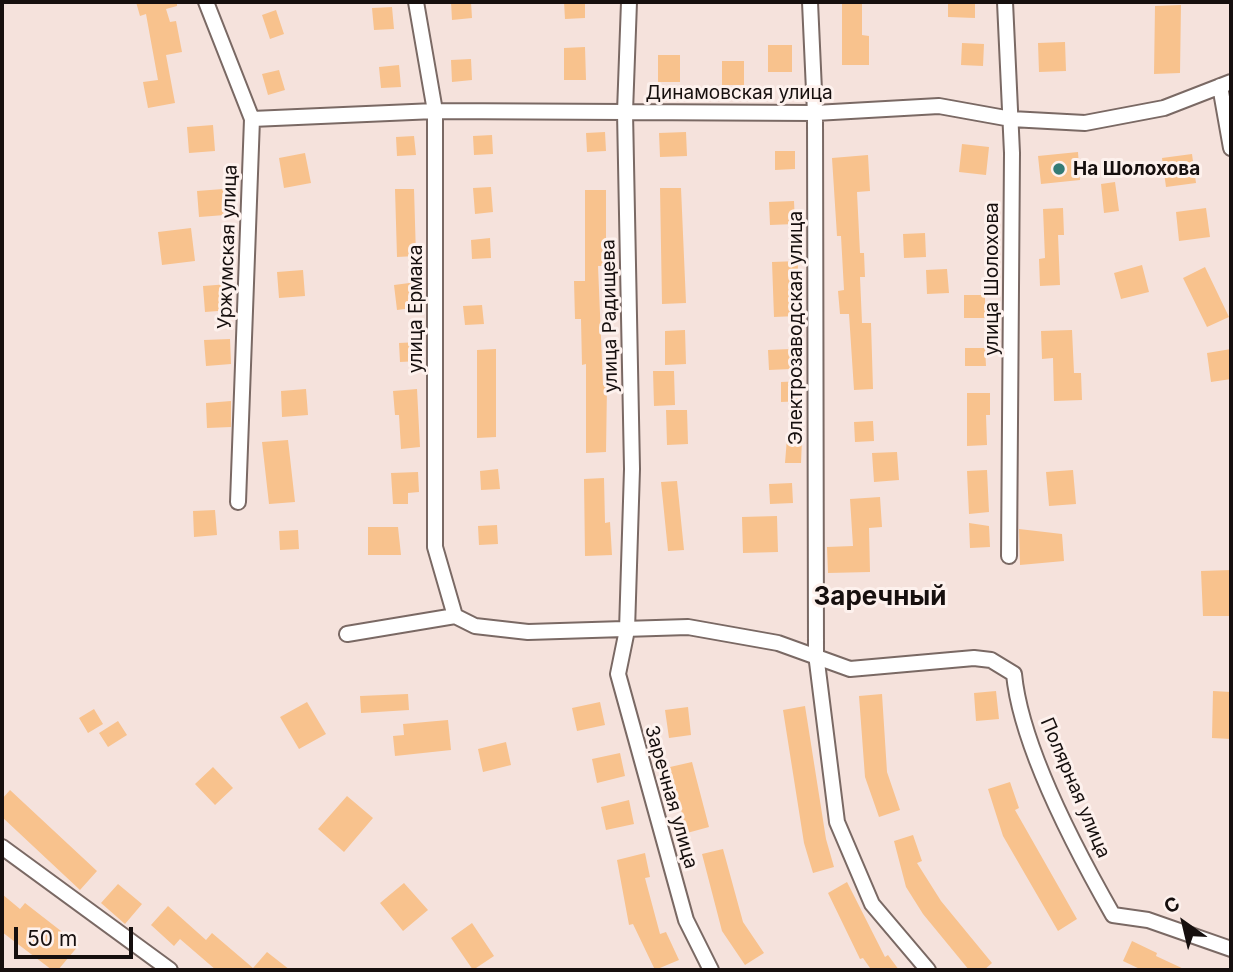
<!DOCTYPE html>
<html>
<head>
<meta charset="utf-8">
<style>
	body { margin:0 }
	#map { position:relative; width:1233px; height:972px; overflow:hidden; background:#f5e2dc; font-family:Inter,sans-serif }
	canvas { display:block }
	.frame { position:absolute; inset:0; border:4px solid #160f0e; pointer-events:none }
	.north { position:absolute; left:1149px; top:888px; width:70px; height:70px; -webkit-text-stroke:5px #fdf1ed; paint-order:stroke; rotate:326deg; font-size:19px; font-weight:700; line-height:28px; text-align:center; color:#160f0e }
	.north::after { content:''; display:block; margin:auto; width:24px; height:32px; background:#160f0e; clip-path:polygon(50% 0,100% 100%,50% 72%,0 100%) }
	.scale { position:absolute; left:14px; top:927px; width:119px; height:32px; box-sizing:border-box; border:4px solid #160f0e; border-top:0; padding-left:9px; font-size:21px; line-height:24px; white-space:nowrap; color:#160f0e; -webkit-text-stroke:5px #fdf1ed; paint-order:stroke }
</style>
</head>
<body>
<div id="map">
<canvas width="1233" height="972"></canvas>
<div class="frame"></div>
<div class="north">С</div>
<div class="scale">50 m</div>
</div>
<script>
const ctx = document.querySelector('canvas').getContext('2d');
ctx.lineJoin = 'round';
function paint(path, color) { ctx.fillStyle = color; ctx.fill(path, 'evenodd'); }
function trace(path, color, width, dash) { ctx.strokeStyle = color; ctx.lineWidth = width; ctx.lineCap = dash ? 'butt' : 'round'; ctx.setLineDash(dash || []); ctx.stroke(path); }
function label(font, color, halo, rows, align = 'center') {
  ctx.font = font + ' Inter,sans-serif'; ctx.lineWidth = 6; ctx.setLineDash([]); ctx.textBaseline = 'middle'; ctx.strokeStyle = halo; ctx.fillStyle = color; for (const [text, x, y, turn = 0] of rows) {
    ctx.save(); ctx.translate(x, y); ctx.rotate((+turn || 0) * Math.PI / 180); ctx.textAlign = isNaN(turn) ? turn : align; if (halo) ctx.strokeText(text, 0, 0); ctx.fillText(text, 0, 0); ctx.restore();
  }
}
const building = new Path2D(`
	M136 2H177V6L166 9 170 22 176 21 182 52 166 55 175 103 148 108 143 82 158 80 146 14 140 16Z
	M451 2H471L472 18 452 20Z
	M564 2H585V18L565 19Z
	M842 2H862V35L869 36V65H842Z
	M948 2H975V18L948 17Z
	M1181 5 1180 73 1154 74 1155 6Z
	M392 7 394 29 374 30 372 8Z
	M276 10 284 34 270 39 262 15Z
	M1065 42 1066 71 1039 72 1038 43Z
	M962 43 984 44 983 66 961 65Z
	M768 45H792V72H768Z
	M585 47 586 80H564V48Z
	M658 55H680V82H658Z
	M471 59 472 80 452 82 451 60Z
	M722 61H744V85H722Z
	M399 65 401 87 381 88 379 67Z
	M279 70 285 90 268 95 262 74Z
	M213 125 215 151 189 153 187 127Z
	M605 132 606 151 587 152 586 133Z
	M686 132 687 156 660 157 659 133Z
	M492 135 493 154 474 155 473 136Z
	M414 136 416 155 397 156 396 137Z
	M962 144 989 147 986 175 959 172Z
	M775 151H795V169L775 170Z
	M1078 152 1080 180 1041 184 1038 156Z
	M305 153 311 183 284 188 279 158Z
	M1192 154 1196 183 1166 187 1162 158Z
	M868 155 870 191 857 192 860 253H864L865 277H860L862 323H871L873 389 854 390 849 314H840L838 291 844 290 841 236H837L832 158Z
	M1115 182 1119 211 1104 213 1101 184Z
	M491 187 493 212 475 214 473 188Z
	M660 188H681L686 303 662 304Z
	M223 189 225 215 199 217 197 191Z
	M395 189H414L416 256 397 257Z
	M585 190H606V266H598L603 385H607L606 452 586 453V364L582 365 581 319H575L574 281H585Z
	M794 201 795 224 770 225 769 202Z
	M1063 208 1064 235H1058L1060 285 1040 286 1039 259 1045 258 1043 209Z
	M1206 208 1210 237 1179 241 1176 212Z
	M191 228 195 261 162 265 158 232Z
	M925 233 926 257 904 258 903 234Z
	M490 238 491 258 472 259 471 240Z
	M798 261 797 316 774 317 772 262Z
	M1142 265 1149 292 1121 299 1114 273Z
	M1205 267 1229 317 1207 327 1183 278Z
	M947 269 949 293 927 294 926 270Z
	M303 270 305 296 279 298 277 272Z
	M417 282 420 307 397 310 394 285Z
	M229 284 231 310 205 312 203 286Z
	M964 295H985V318H964Z
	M482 305 484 324 465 325 463 306Z
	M685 330 686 364 665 365V331Z
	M1072 330 1074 373H1081L1082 400 1054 401 1053 358 1042 359 1041 331Z
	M230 339 231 364 206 366 204 340Z
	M418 342 419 361 400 362 399 343Z
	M965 348H985L986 366H965Z
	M496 349V437L477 438V350Z
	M791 349V369L769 370 768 350Z
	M1231 349V379L1211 382 1207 353Z
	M653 371H674L675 405 654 406Z
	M803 381 804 401 781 402V382Z
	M306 389 308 415 282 417 281 391Z
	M417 389 420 447 401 449 399 415H395L393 391Z
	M967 393H990V415H986L987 445 967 446Z
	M231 401V427L207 428 206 403Z
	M666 410H687L688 444 667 445Z
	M873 421 874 441 855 442 854 422Z
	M787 438 802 439 801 463H785Z
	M288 440 295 502 269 504 262 442Z
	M897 452 899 480 874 482 872 453Z
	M498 469 500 489 481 490 480 471Z
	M987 470 989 512 969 514 967 471Z
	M1073 470 1076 504 1049 506 1046 472Z
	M418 472 419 492 408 493V504H393L391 473Z
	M604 478 605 523 610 522 612 555 585 556 584 479Z
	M677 481 684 550 668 551 661 482Z
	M792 483 793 503 770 504 769 484Z
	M880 497 882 527 869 528 870 572 828 573 827 547 853 546 850 499Z
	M215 510 217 535 194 537 193 511Z
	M777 516 778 552 743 553 742 517Z
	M969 523 989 526 990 547 970 548Z
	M497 525 498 544 479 545 478 526Z
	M368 527H398L401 555H368Z
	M1019 529 1062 534 1064 561 1020 565Z
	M298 530 299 549 280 550 279 531Z
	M1231 570V616H1203L1201 571Z
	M996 691 999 719 976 721 974 693Z
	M1213 691 1231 692V739L1212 738Z
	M408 694 409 710 361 713 360 696Z
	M882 694 887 772 900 810 879 817 865 777 859 696Z
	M307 702 326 734 299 749 280 717Z
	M600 702 605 725 577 731 572 708Z
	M805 706 826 839 834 867 813 873 804 843 783 710Z
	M688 707 691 735 669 738 665 710Z
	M94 709 103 724 88 733 79 718Z
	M448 720 451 750 395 756 393 736 404 735 403 724Z
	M118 721 127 735 108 747 99 733Z
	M506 742 511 765 483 772 478 749Z
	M620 753 625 776 597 783 592 759Z
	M692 762 709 827 687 833 670 767Z
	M213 767 233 788 215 805 195 784Z
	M1010 782 1019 808 1015 810 1077 919 1058 931 1003 836 988 789Z
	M10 790 97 871 80 890 2 817V799Z
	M347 796 373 818 344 852 318 829Z
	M629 800 634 824 606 830 601 807Z
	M913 835 922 861 917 863 941 901 992 963 984 970H969L923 914 906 887 894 841Z
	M723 849 743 922 764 953 745 965 722 931 702 854Z
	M645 853 650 877 645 878 660 934 666 932 679 960 655 970 633 924 629 925 617 860Z
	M847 882 885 957 888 955 899 970H867L870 968 863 958 860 959 828 893Z
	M404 883 428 910 403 931 380 903Z
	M118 884 142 904 125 924 101 903Z
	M2 894 20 909 25 903 79 945 58 970H52L2 932Z
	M168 906 206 940 212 933 253 968 267 952 290 970H216L180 939 174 946 151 925Z
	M472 923 494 956 473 970 451 938Z
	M1132 941 1157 953 1156 956 1186 970H1142L1123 961Z`);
const minor = new Path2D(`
	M206 2 252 119 238 502
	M416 2 435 111V547L455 616
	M629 2 625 112 632 469 627 630 618 674 686 920 711 970
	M810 2 815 113 816 654 837 822 872 904 928 970
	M1005 2 1012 153 1009 556
	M1220 86 1231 148
	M252 119 435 111 815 113 939 106 1011 119 1085 123 1164 108 1231 82
	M347 634 455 616 475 626 528 632 688 627 778 643 850 669 974 658 991 660 1014 674C1021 747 1077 852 1113 915L1148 920 1231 949
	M2 847 170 970`);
const markers = [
	[1059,169,7,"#347b75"]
];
const streetNames = [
	["Динамовская улица",739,93],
	["Уржумская улица",228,247,-88],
	["улица Шолохова",992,279,-90],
	["улица Ермака",416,309,-90],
	["улица Радищева",610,316,-91],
	["Электрозаводская улица",796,328,-90],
	["Полярная улица",1075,788,67],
	["Заречная улица",671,797,74]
];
const poiNames = [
	["На Шолохова",1073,169]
];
const districtNames = [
	["Заречный",880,597]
];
paint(building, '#f8c28d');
trace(minor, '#7a6964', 18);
trace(minor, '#fff', 14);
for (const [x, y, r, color] of markers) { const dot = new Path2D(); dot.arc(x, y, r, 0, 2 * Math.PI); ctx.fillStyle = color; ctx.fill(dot); trace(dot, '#fdf1ed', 2.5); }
label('19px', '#160f0e', '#fdf1ed', streetNames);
label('bold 19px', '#160f0e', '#fdf1ed', poiNames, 'left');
label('bold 26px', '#160f0e', '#fdf1ed', districtNames);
</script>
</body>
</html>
